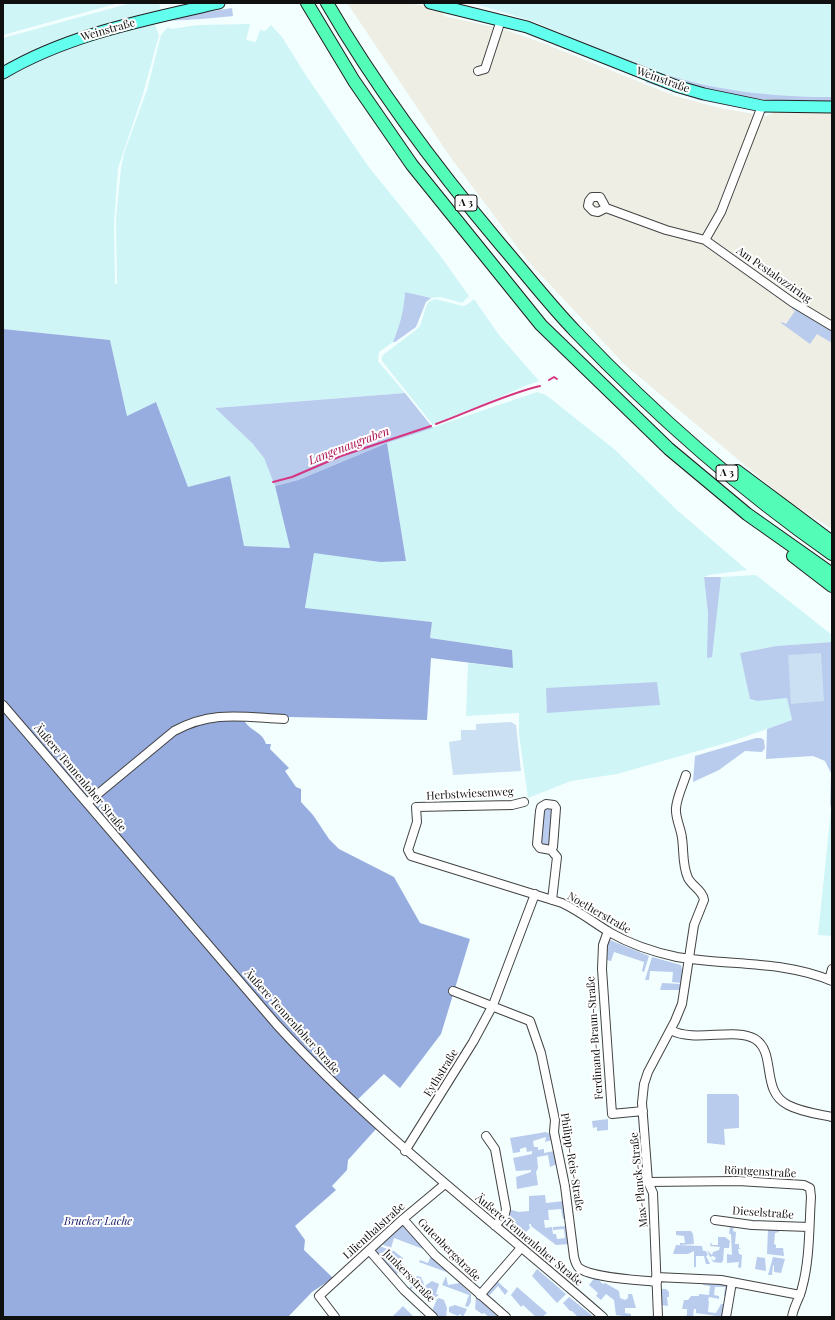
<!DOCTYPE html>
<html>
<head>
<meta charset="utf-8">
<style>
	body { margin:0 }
	#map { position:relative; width:835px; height:1320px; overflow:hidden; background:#f2fffe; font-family:"Playfair Display",serif }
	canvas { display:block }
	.frame { position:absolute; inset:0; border:4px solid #101010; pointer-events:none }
</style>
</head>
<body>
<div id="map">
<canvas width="835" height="1320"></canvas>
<div class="frame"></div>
</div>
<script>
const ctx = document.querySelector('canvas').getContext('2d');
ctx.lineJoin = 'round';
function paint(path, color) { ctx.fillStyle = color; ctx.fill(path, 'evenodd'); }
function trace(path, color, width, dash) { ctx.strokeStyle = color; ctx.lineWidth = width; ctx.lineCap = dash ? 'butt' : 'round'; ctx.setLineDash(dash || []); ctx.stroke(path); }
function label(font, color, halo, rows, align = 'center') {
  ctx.font = font + ' "Playfair Display",serif'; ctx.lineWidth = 4; ctx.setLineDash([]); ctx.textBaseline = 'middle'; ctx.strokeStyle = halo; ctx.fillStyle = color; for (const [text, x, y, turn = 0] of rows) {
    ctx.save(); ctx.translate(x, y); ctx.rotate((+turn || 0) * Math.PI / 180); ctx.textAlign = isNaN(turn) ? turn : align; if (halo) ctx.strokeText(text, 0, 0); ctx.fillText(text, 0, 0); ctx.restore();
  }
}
const industrial = new Path2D(`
	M347 3H409L443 9 444 16 503 29 540 42 675 96 720 108 766 116 775 112 832 113V529L789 502 624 364 527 260 451 158Z`);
const farmland = new Path2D(`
	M3 3H119L3 35Z
	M131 3H159L161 11 3 69V38Z
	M472 3H832V97L768 96 738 92 653 73 535 22Z
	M149 23 155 25 159 35 143 94 118 168 114 225 115 284H117L116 218 121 168 124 153 147 90 161 35 168 27 171 29 198 25 250 24 246 40 256 42 260 30 265 31 271 25 282 37 307 77 368 166 439 254 469 296 462 303 441 297 431 298 405 292 404 308 401 324 393 342 379 352 378 361 405 393 215 408 252 443 264 458 275 486 290 548 244 546 188 487 156 402 127 416 110 340 3 329V78L59 49Z
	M435 299 463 306 468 304 474 299 499 335 539 381 525 386 482 405 433 425 382 361V357L384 354 416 330 420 326 427 304 430 301Z
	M537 392 546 395 614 449 678 511 747 570 709 575 704 577 708 614 721 577 756 575 832 635V642L776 646 740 653 758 701 787 697 792 720 733 741 617 774 571 781 528 798 519 735V713L466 716 468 663 512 668V650L430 638 432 622 305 609 314 552 380 562 406 561 387 443Z
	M832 800V936L818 935Z`);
const green = new Path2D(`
	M232 8 233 16C224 17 172 22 169 20V18Z
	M657 72C717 91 769 97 832 97V104L746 98 698 89 653 73Z
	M648 80 751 109V110L699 100 645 82Z
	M405 292 431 298 426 302 416 327 395 342H393C400 325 404 310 405 292Z
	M793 306 832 331V343L817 334 810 344 781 323 782 322 786 324 795 311 791 308Z
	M405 393 433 428 387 443 298 480 275 486 264 458 252 443 215 408Z
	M704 577H721L712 657 707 658 708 614Z
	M832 642V710H829H832V800L830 808 831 773 825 761 813 756 766 759 767 729 792 720 787 698 758 701 750 699 740 653 776 646Z
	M657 682 660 705 547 713 546 688Z
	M756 738H761L764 740 765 748 762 752 745 751 719 770 693 782 695 756Z
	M543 807H553L551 846 546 847 538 842Z
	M610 940 649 956 644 972 642 971 644 962 614 952 611 961 606 960 607 944Z
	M652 957 681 965 683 974 681 983 672 982 673 972 650 971 649 980H645Z
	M662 983 681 984 680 990H660Z
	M707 1094H737L739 1097V1128L724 1129 725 1145 707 1143Z
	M608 1119V1130L597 1131V1127L593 1128 592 1121Z
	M546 1132 550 1134 552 1140 545 1142 546 1137 533 1141 534 1147H538V1150L544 1149V1153L554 1151 557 1164 550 1167 548 1155 537 1157 538 1168 536 1172 538 1185 517 1189 516 1177 531 1172V1170L516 1171 513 1158 532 1154V1151L527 1152 526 1147 520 1149V1152L513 1153 510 1138Z
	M545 1195 546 1203 564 1201 566 1218 563 1219 561 1209 548 1210 549 1220H544L545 1228 552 1227 553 1234H556L557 1239 565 1238 564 1229 553 1230V1227L567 1226 569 1244 556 1245 531 1226V1224H529L530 1228 519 1239 501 1224 508 1209 519 1212 529 1211V1196Z
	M403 1225 424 1248 423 1249 394 1238 391 1248 381 1244Z
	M734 1225 733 1231 736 1232 735 1244H739V1248L741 1249H738L739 1254 742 1255 741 1268 738 1267 739 1262 727 1263V1254L732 1255 731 1234H729L730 1226Z
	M780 1228 779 1232 775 1233 774 1244 776 1245V1248H783L784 1256 767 1254 768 1229Z
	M676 1231H691L693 1234 694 1244 680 1245V1243H685L684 1236 676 1235Z
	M718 1237H725L730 1241 729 1248H724L723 1261 721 1263 713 1262 711 1258 714 1261 716 1258 713 1256 710 1257 707 1250 712 1255 713 1252 719 1250 720 1247 710 1246 711 1242 712 1245H718Z
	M676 1245 702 1246 703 1251H706L708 1255 706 1256 710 1264H706L704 1256H696V1267H694V1251L688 1254H673Z
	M379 1246 394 1251 403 1258V1266H401L396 1276 375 1252Z
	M431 1255 449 1273 419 1262 420 1260 428 1263Z
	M757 1257 765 1258 766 1271 755 1269Z
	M773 1257 785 1259 781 1273 774 1272V1266L773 1265 772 1275H768Z
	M537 1269 566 1294 557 1303 532 1276Z
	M417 1276 421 1277 424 1284 420 1292 415 1286 410 1290 409 1289Z
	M446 1276 448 1285 460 1283 471 1294V1302L468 1307 465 1306 469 1295 442 1285Z
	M595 1277 603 1284 605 1283 619 1291 620 1298 625 1300 628 1298V1294H632L636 1308H625V1313L631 1314V1317L616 1315 614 1300 606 1294 601 1300 596 1296 598 1293 589 1285Z
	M496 1280 508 1291 505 1295 498 1286 489 1296 496 1301 494 1304 485 1296Z
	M432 1281 439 1284 436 1294 439 1295 434 1298 432 1303 422 1293 426 1285Z
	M703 1281 728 1285 726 1296H724L725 1287H715L714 1295 719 1296V1299L709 1297 708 1301H709L708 1312 716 1313 721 1304H727L724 1317 696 1313V1309H694L693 1316 695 1317H684L687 1315V1309H682L684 1300H688L691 1296H699V1294L709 1295 710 1286 703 1285Z
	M517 1287 547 1313 542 1317H536L523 1305 521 1307 511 1295Z
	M661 1289H666L669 1292V1297H667L668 1306 662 1305Z
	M476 1297 499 1317H489L484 1313 482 1314 475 1309Z
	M569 1297 594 1317H578L572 1311H570L563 1303Z
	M439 1298 444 1300 447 1308 446 1317H439L432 1311 437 1299Z
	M455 1305 467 1309 463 1317 460 1314 458 1316 449 1312V1307Z
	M403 1306 414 1317H392Z`);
const forest = new Path2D(`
	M3 329 110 340 127 416 156 402 188 487 230 476 244 546 290 548 275 486 298 480 387 443 406 561 380 562 314 553 305 608 432 622 430 638 512 650 513 668 431 658 427 720 242 716C248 732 262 730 266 744H271L270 749 289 768 285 771 296 787 301 789V802L313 815 329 839 339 849 394 877 420 923 470 939 441 1034 400 1088 384 1074 351 1106 376 1129 348 1160 347 1170 332 1186 336 1190 295 1226 305 1240 304 1250 333 1278 312 1292 288 1317H3Z`);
const pitch = new Path2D(`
	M821 653 824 701 791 704 788 655Z
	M511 722 516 725 521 771 453 775 449 742 461 740V730H476V724Z`);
const stream = new Path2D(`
	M549 380 554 377 557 379
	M436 424C469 412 506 394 540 386
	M273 482 292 477 341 456 431 426`);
const minor = new Path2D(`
	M478 71 485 69 501 20
	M606 208 598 212 593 211 588 206 589 201 592 197H600L606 208 666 230 705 240 721 212 762 106
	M705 240 792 302 832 326
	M3 705 277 1025C376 1133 493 1221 603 1317
	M524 802 512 805 416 807 417 822 408 850 411 856 562 903C579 911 593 922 609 932 630 944 653 952 677 957 728 966 783 960 832 981
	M87 803 174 731C212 710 243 717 284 719
	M551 850 540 848 537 844 540 811 541 807 546 804 554 805 556 808 553 847 551 850 557 857 552 900
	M608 931 603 945 602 969 612 1114 643 1111
	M829 980 832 969
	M453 991 530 1021 541 1053 555 1120 554 1132 565 1186 574 1257C575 1261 576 1265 579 1268 592 1278 639 1280 657 1282
	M671 1030C693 1043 736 1027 755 1039 777 1053 760 1091 788 1105 801 1112 818 1114 832 1117
	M486 1136 495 1149 506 1209 505 1214 495 1226
	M405 1151 473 1042 493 1005 535 894
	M648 1182 738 1181 804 1185 810 1188 811 1197C809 1226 810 1259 802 1288 800 1298 794 1305 792 1317
	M403 1219 435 1255 506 1317
	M715 1220 752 1225 809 1227
	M369 1250 404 1290 433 1317
	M656 1277 721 1280 800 1295
	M480 1295 521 1248
	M335 1317 319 1296 403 1219 445 1184
	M658 1317 653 1193 648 1182 642 1103 644 1084 648 1072 675 1021 682 1004 694 925 704 900C703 891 692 886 688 878 682 865 684 851 682 838 681 828 675 818 676 808 677 797 683 785 686 775
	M726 1317 732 1282`);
const major = new Path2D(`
	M430 3 527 27 676 86 704 94 762 106 832 107
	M3 73C69 34 145 20 219 3`);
const highway = new Path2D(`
	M307 3 354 81 412 165 541 325 669 449 747 514 832 574
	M327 3C377 89 437 169 501 245 526 274 549 304 575 331 653 413 739 489 832 554
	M737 471 832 542
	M793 556 832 586`);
const shields = [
	[466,203,22],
	[727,473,22]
];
const shieldNames = [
	["A 3",466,203],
	["A 3",727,473]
];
const streetNames = [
	["Weinstraße",108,30,-16],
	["Weinstraße",663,80,20],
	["Am Pestalozziring",774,275,35],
	["Äußere Tennenloher Straße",80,778,50],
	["Herbstwiesenweg",470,794,-3],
	["Noetherstraße",599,913,30],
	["Äußere Tennenloher Straße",292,1022,48],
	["Ferdinand-Braun-Straße",595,1038,-94],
	["Eythstraße",441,1073,-58],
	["Philipp-Reis-Straße",572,1162,81],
	["Röntgenstraße",760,1172,3],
	["Max-Planck-Straße",639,1180,-96],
	["Dieselstraße",763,1213,4],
	["Lilienthalstraße",374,1231,-42],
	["Äußere Tennenloher Straße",529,1240,40],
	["Gutenbergstraße",449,1250,45],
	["Junkersstraße",409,1276,46]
];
const parkNames = [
	["Brucker Lache",98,1222]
];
const waterNames = [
	["Langenaugraben",349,446,-21]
];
paint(industrial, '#eeeee4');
paint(farmland, '#d0f5f7');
paint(green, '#b9cced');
paint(forest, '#97addf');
paint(pitch, '#cbe0f3');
trace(stream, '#d63680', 2);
trace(minor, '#434343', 10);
trace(major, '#212121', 13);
trace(highway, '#212121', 14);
trace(minor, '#fff', 8);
trace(major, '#62ffef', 11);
trace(highway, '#53fdb8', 12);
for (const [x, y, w] of shields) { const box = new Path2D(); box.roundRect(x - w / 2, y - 8, w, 16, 3); ctx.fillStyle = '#fff'; ctx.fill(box); trace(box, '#101010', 1); }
label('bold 10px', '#101010', null, shieldNames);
label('11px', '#101010', '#fff', streetNames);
label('italic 11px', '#1b206d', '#fff', parkNames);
label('italic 12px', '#ab1052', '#fff', waterNames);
</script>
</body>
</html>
